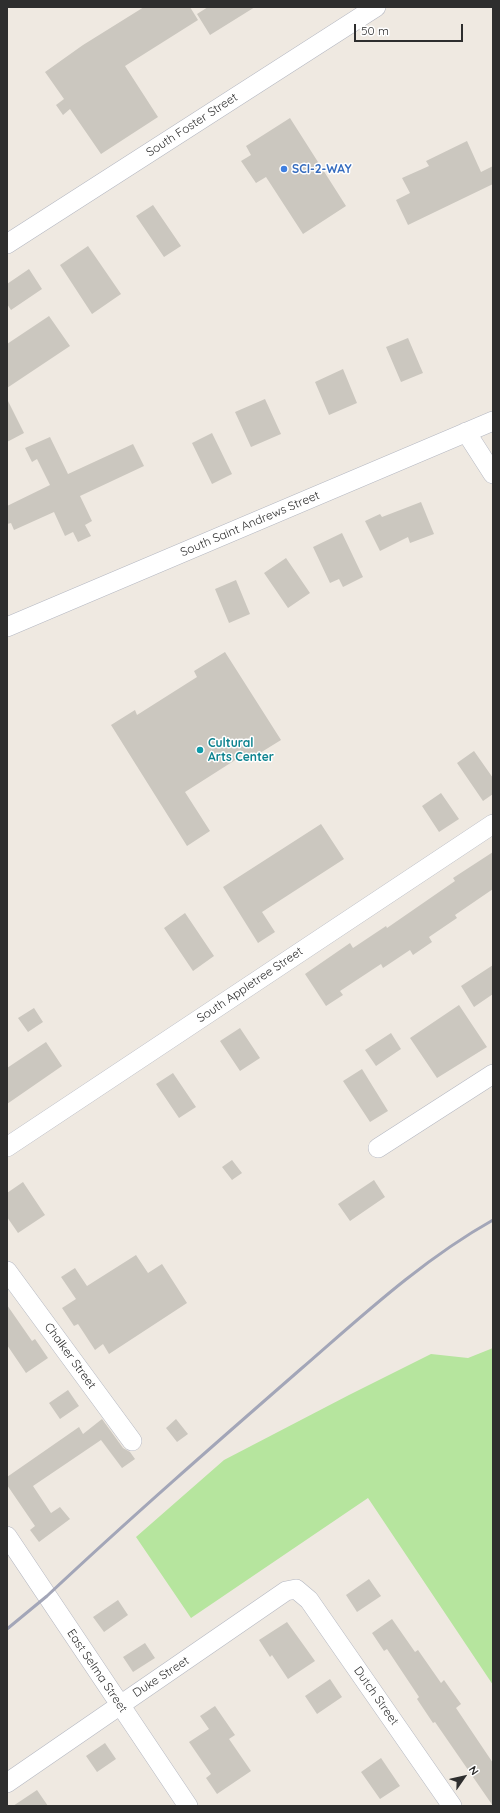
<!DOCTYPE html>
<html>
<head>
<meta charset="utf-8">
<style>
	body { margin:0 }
	#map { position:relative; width:500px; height:1813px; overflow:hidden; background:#efe9e1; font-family:Quicksand,sans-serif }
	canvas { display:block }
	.frame { position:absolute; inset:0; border:8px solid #2e2e2e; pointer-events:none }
	.north { position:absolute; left:444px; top:1757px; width:40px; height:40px; -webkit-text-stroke:3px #fff; paint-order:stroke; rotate:56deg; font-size:11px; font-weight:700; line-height:16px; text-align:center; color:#2e2e2e }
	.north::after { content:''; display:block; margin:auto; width:14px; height:18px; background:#2e2e2e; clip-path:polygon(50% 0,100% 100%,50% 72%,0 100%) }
	.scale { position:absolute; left:354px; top:24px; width:109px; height:18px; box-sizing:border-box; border:2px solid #2e2e2e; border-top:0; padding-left:5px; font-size:12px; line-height:14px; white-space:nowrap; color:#2e2e2e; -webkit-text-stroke:3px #fff; paint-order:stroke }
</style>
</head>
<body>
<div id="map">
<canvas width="500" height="1813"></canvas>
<div class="frame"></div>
<div class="north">N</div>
<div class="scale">50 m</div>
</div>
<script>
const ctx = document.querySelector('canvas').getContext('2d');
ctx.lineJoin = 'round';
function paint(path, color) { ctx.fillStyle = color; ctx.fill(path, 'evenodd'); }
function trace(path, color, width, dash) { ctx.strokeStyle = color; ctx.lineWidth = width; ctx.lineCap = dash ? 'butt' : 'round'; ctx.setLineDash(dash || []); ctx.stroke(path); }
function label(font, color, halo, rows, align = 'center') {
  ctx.font = font + ' Quicksand,sans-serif'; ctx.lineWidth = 3; ctx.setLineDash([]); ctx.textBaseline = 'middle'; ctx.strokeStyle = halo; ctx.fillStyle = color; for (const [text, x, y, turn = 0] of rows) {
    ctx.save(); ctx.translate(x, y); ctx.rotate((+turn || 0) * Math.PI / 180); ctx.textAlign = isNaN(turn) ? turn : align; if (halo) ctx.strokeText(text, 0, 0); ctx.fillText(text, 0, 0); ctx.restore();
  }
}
const green = new Path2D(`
	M493 1348V1685L368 1498 191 1618 136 1537 224 1460 349 1395 431 1354 468 1358Z`);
const building = new Path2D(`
	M144 7H190L198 20 125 66 158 117 101 154 70 109 63 115 56 105 64 99 45 72 83 45Z
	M208 7H255L210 35 197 14Z
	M290 118 346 206 303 234 266 177 256 183 241 161 251 155 246 146Z
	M467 141 481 172 493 166V184L408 225 396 200 410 193 402 178 429 166 426 161Z
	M153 205 181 246 164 257 136 216Z
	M88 246 121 294 92 314 60 265Z
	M29 269 42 289 11 310 7 304V284Z
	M49 316 70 346 7 388V344Z
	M408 338 423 373 401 382 386 347Z
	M343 369 357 403 329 415 315 382Z
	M7 399 24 433 7 442Z
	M265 399 281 434 251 447 235 412Z
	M212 433 232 474 212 484 192 443Z
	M50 437 68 474 133 444 144 466 80 496 92 521 85 525 91 536 78 542 73 532 65 536 54 512 14 530 11 523 7 524V506L50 485 37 459 32 462 25 448Z
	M421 502 434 534 410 543 408 537 380 551 365 521 380 514 382 517Z
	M342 533 363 577 343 587 339 579 330 583 313 547Z
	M286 558 310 593 288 608 264 573Z
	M236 580 250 614 229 623 215 589Z
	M225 652 281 740 247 761 243 755 185 792 210 831 187 846 111 725 135 710 137 715 197 677 194 671Z
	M474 751 493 778V794L483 801 457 763Z
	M441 793 459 819 439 832 422 806Z
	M321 824 344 859 262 912 275 932 258 943 223 887Z
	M493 852V889L455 915 457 918 429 937 432 942 413 955 410 950 383 968 381 964 340 991 343 995 326 1006 305 974 350 943 353 948 386 926 387 928 455 881 453 878Z
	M185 913 214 956 193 971 164 928Z
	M493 965V994L474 1007 461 986Z
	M459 1005 487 1047 437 1078 410 1038Z
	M34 1008 43 1022 28 1032 18 1018Z
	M240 1028 260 1058 240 1071 220 1041Z
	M391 1033 401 1049 376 1066 365 1050Z
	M46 1042 62 1066 7 1104V1068Z
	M362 1069 388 1111 370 1122 343 1081Z
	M173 1073 196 1107 179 1118 156 1084Z
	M232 1160 242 1173 232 1180 222 1167Z
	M374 1180 385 1197 350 1221 338 1204Z
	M23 1182 45 1215 18 1233 7 1217V1193Z
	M136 1255 148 1273 162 1264 187 1303 109 1354 103 1344 95 1350 78 1324 74 1326 62 1308 76 1299 61 1277 75 1268 87 1286Z
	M7 1305 32 1341 35 1339 48 1358 26 1373 7 1345Z
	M68 1390 79 1406 60 1419 49 1403Z
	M102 1419 123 1448 130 1452 135 1459 122 1468 101 1440 33 1486 51 1513 60 1507 70 1519 39 1542 30 1530 35 1526 7 1485V1477L79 1427 83 1434Z
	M176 1419 188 1434 177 1442 166 1428Z
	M369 1579 381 1596 357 1612 346 1595Z
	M118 1600 128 1615 104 1632 93 1617Z
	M392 1619 415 1652 418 1650 441 1683 444 1680 461 1704 456 1708 493 1763V1806L435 1722 433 1723 417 1699 419 1697 387 1649 384 1651 372 1633Z
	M287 1622 315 1661 288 1679 272 1655 270 1657 259 1640Z
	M145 1643 155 1658 133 1672 123 1657Z
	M330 1679 342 1697 317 1714 305 1696Z
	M215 1706 235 1735 229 1739 251 1771 217 1794 206 1778 211 1774 189 1742 209 1729 200 1716Z
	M105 1743 116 1759 97 1772 86 1756Z
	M381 1758 400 1786 380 1799 361 1772Z
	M37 1790 48 1806H13Z`);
const minor = new Path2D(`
	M7 244 376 7
	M466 432 493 474
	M7 627 493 421
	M7 1147 493 824
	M378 1148 493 1074
	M7 1271 132 1441
	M7 1536 188 1806
	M7 1783 286 1591 296 1589 309 1600 452 1806`);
const rail = new Path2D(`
	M7 1629 47 1596C130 1518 216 1443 302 1368 363 1315 422 1260 493 1220`);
const markers = [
	[284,169,4,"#3f7fe0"],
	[200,750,4,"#0f9aa8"]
];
const streetNames = [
	["South Foster Street",192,125,-33],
	["South Saint Andrews Street",250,524,-23],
	["South Appletree Street",250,985,-34],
	["Chalker Street",70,1356,54],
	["East Selma Street",97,1671,56],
	["Duke Street",161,1677,-33],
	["Dutch Street",376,1696,55]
];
const shopNames = [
	["SCI-2-WAY",292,169]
];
const cultureNames = [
	["Cultural",208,743],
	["Arts Center",208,757]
];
paint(green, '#b6e59e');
paint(building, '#cbc7bf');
trace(minor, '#b4b7c1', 20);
trace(minor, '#fff', 19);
trace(rail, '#a3a6b8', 3);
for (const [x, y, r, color] of markers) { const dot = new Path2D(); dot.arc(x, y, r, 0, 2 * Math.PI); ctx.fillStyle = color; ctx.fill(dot); trace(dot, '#fff', 1.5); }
label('12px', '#2e2e2e', '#fff', streetNames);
label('bold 12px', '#366cbe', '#fff', shopNames, 'left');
label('bold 12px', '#0d838f', '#fff', cultureNames, 'left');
</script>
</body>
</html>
